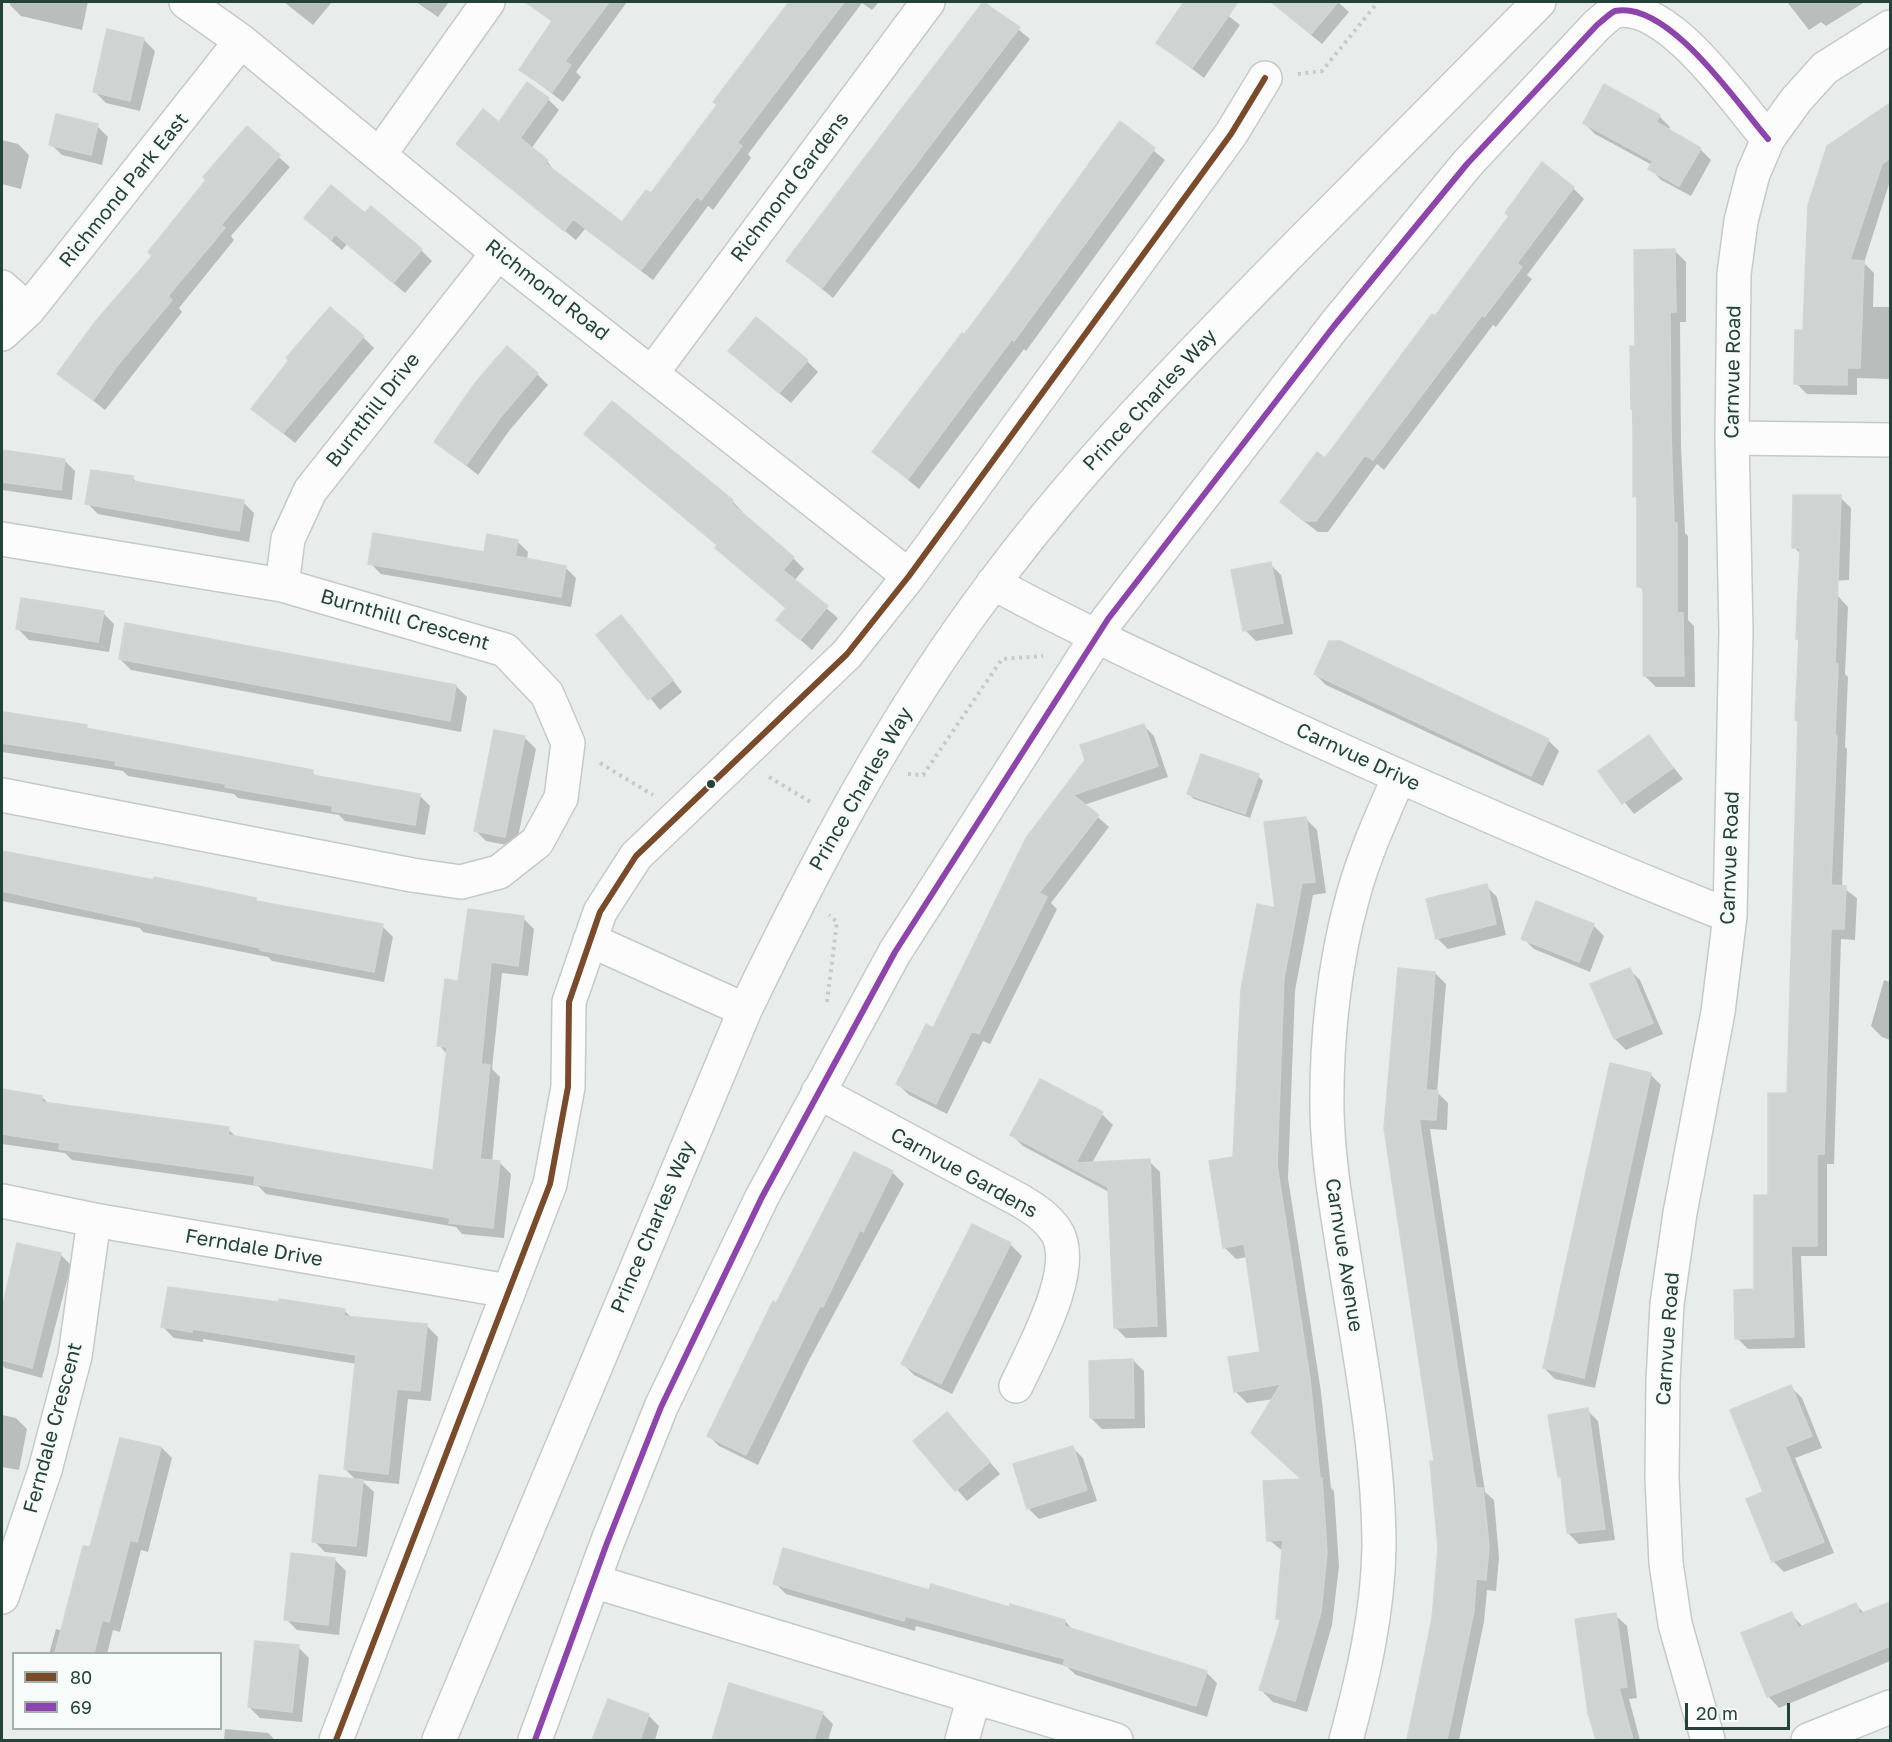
<!DOCTYPE html>
<html>
<head>
<meta charset="utf-8">
<style>
	body { margin:0 }
	#map { position:relative; width:1892px; height:1742px; overflow:hidden; background:#e8edeb; font-family:"Golos Text",sans-serif }
	canvas { display:block }
	.frame { position:absolute; inset:0; border:3px solid #24423a; pointer-events:none }
	.legend { position:absolute; left:12px; top:1652px; width:210px; height:78px; box-sizing:border-box; background:#f7fbf9; border:2px solid #a3b1ad; margin:0; padding:8px 10px; list-style:none; font-size:18px; color:#24423a }
	.legend li { display:flex; align-items:center; gap:12px; height:30px }
	.legend b { width:30px; border:2px solid #a3b1ad }
	.scale { position:absolute; left:1685px; top:1703px; width:105px; height:27px; box-sizing:border-box; border:3px solid #24423a; border-top:0; padding-left:8px; font-size:18px; line-height:21px; white-space:nowrap; color:#24423a; -webkit-text-stroke:4px #f7fbf9; paint-order:stroke }
</style>
</head>
<body>
<div id="map">
<canvas width="1892" height="1742"></canvas>
<div class="frame"></div>
<ul class="legend">
<li><b style="height:8px;background:#7a4b2a"></b>80</li>
<li><b style="height:8px;background:#8e44ad"></b>69</li>
</ul>
<div class="scale">20 m</div>
</div>
<script>
const ctx = document.querySelector('canvas').getContext('2d');
ctx.lineJoin = 'round';
function paint(path, color) { ctx.fillStyle = color; ctx.fill(path, 'evenodd'); }
function trace(path, color, width, dash) { ctx.strokeStyle = color; ctx.lineWidth = width; ctx.lineCap = dash ? 'butt' : 'round'; ctx.setLineDash(dash || []); ctx.stroke(path); }
function label(font, color, halo, rows, align = 'center') {
  ctx.font = font + ' "Golos Text",sans-serif'; ctx.lineWidth = 5; ctx.setLineDash([]); ctx.textBaseline = 'middle'; ctx.strokeStyle = halo; ctx.fillStyle = color; for (const [text, x, y, turn = 0] of rows) {
    ctx.save(); ctx.translate(x, y); ctx.rotate((+turn || 0) * Math.PI / 180); ctx.textAlign = isNaN(turn) ? turn : align; if (halo) ctx.strokeText(text, 0, 0); ctx.fillText(text, 0, 0); ctx.restore();
  }
}
const shadow = new Path2D(`
	M10 2H88L82 30 21 16 10 5Z
	M284 2H332L313 25Z
	M416 2H449L438 17Z
	M556 2H627L576 72 581 77 563 102 521 70 553 22 546 15Z
	M790 2H879L872 10 862 3 748 154 751 158 713 210 708 206 653 280 585 229 576 240 458 144 548 99 559 110 531 149 547 161 556 173 623 224 651 195 718 105 715 102Z
	M985 2 1030 39 833 298 788 261Z
	M1186 2H1211L1240 25 1204 78 1162 46V36Z
	M1271 2H1338L1349 12 1322 44Z
	M1787 2H1865L1826 26 1821 22 1809 30Z
	M144 40 155 51 140 111 106 103 95 92Z
	M1890 105V181L1864 263 1874 273 1873 307H1890V379L1857 378V395L1807 394 1796 383 1829 147Z
	M1659 116 1670 127 1668 131 1700 149 1711 160 1691 196 1661 180 1650 168 1652 165 1595 134 1584 123Z
	M1120 123 1165 160 1026 351 1024 349 919 489 874 452 964 337Z
	M97 126 108 137 102 165 62 155 51 144Z
	M247 129 290 167 231 236 234 240 179 308 182 312 105 410 59 374 154 256Z
	M2 140 18 144 29 155 21 189 2 184Z
	M1573 188 1584 199 1527 275 1532 279 1496 327 1493 325 1384 470 1377 464 1328 532H1318L1293 513 1282 502 1325 460 1436 318Z
	M365 215 421 250 432 261 405 293 347 244 342 250 317 229Z
	M1675 251 1686 262V322H1680L1681 446 1685 533 1688 536V620L1694 626 1695 687H1656L1645 676V592L1639 586 1638 500 1635 496 1632 408 1636 348Z
	M363 337 374 348 295 443 253 409Z
	M741 361H807L818 372 791 403Z
	M537 374 548 385 509 431 478 475 436 442Z
	M586 434 732 501 743 512 741 514 793 558 804 569 794 581 838 618 812 650 778 620 788 609 718 546Z
	M2 452 64 460 75 471 72 500 2 490Z
	M132 478 138 483 243 502 254 513 249 542 98 514 87 503Z
	M1840 497 1851 508 1849 580 1812 582 1802 555 1794 547Z
	M517 541 528 552 527 560 565 567 576 578 571 607 381 574 370 563 485 553Z
	M1270 564 1281 575 1293 634 1256 641 1245 630Z
	M1837 595 1848 607 1845 674 1848 677 1845 747 1847 749 1842 887 1857 898 1855 940 1841 939 1834 1164H1827V1256H1801L1805 1348 1748 1349 1737 1338 1756 1291 1788 1094 1799 723 1796 720 1801 642 1797 639Z
	M103 613 114 624 109 652 29 640 18 629Z
	M632 628 682 692 660 710 598 635Z
	M120 659 456 686 467 697 461 732 131 670Z
	M1315 674 1548 740 1559 751 1543 786 1326 685Z
	M2 713 86 726 90 731 312 772 318 778 419 795 430 806 425 835 345 821 339 815 238 798 234 794 128 776 123 771 2 752Z
	M1143 725 1154 736 1168 777 1084 805 1109 827 1051 903 1057 909 990 1044 983 1041 947 1114 909 1095 898 1084 934 1030 1027 839Z
	M1649 737 1683 779 1634 814 1600 771Z
	M525 738 536 749 516 847 486 841 475 830Z
	M1258 776 1263 781 1250 818 1194 799 1189 794Z
	M1305 818 1317 830 1326 893 1313 895 1295 991 1288 1178 1321 1392 1331 1488 1334 1491 1339 1566 1332 1625 1307 1712 1273 1702 1261 1690 1281 1622 1277 1618 1284 1552 1269 1540 1304 1480 1274 1399 1247 1403 1235 1391 1261 1354 1247 1257 1236 1259 1224 1247 1235 1159 1277 909Z
	M2 852 382 926 393 937 384 982 272 961 268 957 143 932 140 928 2 901Z
	M1486 886 1497 897 1506 935 1448 949 1437 938Z
	M523 918 534 929 528 976 502 973 492 1069 500 1077 492 1162 500 1163 511 1174 504 1238 462 1234 456 1227 266 1194 258 1186 72 1160 65 1153 2 1144V1091L42 1097 49 1104 228 1129 238 1139 435 1172 448 1055 439 1045 459 982Z
	M1593 925 1604 936 1590 972 1534 949 1523 938Z
	M1629 969 1640 980 1663 1034 1626 1050 1615 1039 1592 985Z
	M1435 973 1446 984 1437 1092 1448 1103 1447 1130 1430 1129 1485 1492 1494 1500 1499 1558 1496 1591 1487 1590 1484 1622 1459 1740H1408L1433 1619 1439 1548 1435 1462 1385 1128Z
	M1884 980 1890 982V1040L1882 1037 1871 1026Z
	M1650 1074 1661 1085 1595 1388 1555 1379 1544 1368Z
	M1102 1114 1113 1125 1092 1163 1149 1161 1160 1172 1167 1337 1126 1338 1115 1327 1109 1192 1023 1146 1012 1135Z
	M854 1154 893 1173 904 1184 808 1362 758 1465 719 1446 708 1435Z
	M972 1226 1011 1245 1022 1256 952 1394 914 1375 903 1364Z
	M60 1254 71 1265 42 1378 5 1368 2 1364V1331L7 1311Z
	M344 1310 352 1318 427 1326 438 1337 431 1401 408 1399 399 1484 361 1480 374 1492 367 1557 325 1552 314 1541 357 1481 345 1469 357 1364 203 1339V1342L174 1338 163 1327Z
	M1133 1360 1144 1371 1145 1428 1102 1429 1091 1418Z
	M1791 1387 1802 1398 1822 1448 1795 1458 1834 1553 1784 1572 1773 1561 1765 1493Z
	M1587 1410 1598 1421 1615 1540 1579 1544 1568 1533 1563 1480 1559 1476Z
	M2 1415 16 1418 27 1429 19 1470 2 1467Z
	M958 1425 1000 1474 967 1501 915 1441Z
	M161 1447 172 1458 148 1552 141 1550 120 1632 113 1630 107 1654H49L56 1629 63 1631 91 1549Z
	M1072 1447 1083 1458 1097 1501 1039 1519 1028 1508Z
	M334 1559 346 1571 339 1635 297 1630 286 1619Z
	M775 1583 930 1591 1065 1621 1074 1631 1206 1672 1217 1683 1207 1717 1076 1675 1066 1666 916 1626 915 1631 786 1594Z
	M1890 1602V1661L1779 1708 1768 1696 1743 1633 1791 1614 1803 1627 1856 1605 1864 1613Z
	M1615 1615 1627 1626 1637 1698 1629 1699 1640 1740H1598L1590 1711Z
	M298 1647 309 1658 302 1722 260 1718 249 1707Z
	M609 1701 648 1715 659 1726 655 1740H594Z
	M822 1713 833 1724 828 1740H753L730 1733Z
	M225 1729 268 1733 275 1740H224Z`);
const building = new Path2D(`
	M525 2H609L565 61 571 65 552 92 519 70 552 21Z
	M789 2H844L737 143 742 146 701 200 697 196 641 270 573 219 564 231 456 144 483 109 499 122 527 82 549 98 520 138 548 160 545 163 622 222 646 190 651 193 717 105 713 102Z
	M983 2 1020 27 822 288 786 261Z
	M1184 2H1238L1192 68 1156 43Z
	M1271 2H1338L1311 34Z
	M107 29 144 38 130 101 93 92Z
	M1604 84 1660 115 1656 122 1701 148 1679 186 1648 169 1653 161 1583 123Z
	M1890 103V158L1882 164 1850 260 1864 261 1860 368H1847V385L1794 384 1795 330H1803L1808 205 1827 146Z
	M56 114 98 124 91 155 49 145Z
	M1120 121 1155 148 1014 341 1012 339 908 479 872 452 962 333 964 335 999 288Z
	M247 126 280 155 221 225 225 228 168 296 172 300 117 366 93 400 57 374 95 322 152 256 148 252 206 180 203 177Z
	M1542 162 1574 187 1517 263 1522 267 1484 317 1482 315 1373 460 1365 455 1316 521H1305L1280 502 1317 452 1325 458 1432 314 1435 316 1509 216 1505 213Z
	M331 185 365 213 371 206 422 249 393 283 335 234 331 240 304 218Z
	M1675 249 1676 312H1670L1671 434 1674 523H1677V613H1683L1684 676H1643V587H1637V496L1633 497V409H1631L1630 346H1635L1634 250Z
	M330 307 364 336 283 433 251 409 289 360 286 358Z
	M756 317 808 360 779 393 728 351Z
	M507 346 538 373 499 419 466 465 434 442 475 383Z
	M612 401 733 500 731 503 794 557 783 570 828 606 800 640 776 620 786 608 715 548 717 545 584 434Z
	M2 450 65 459 61 490 2 482Z
	M91 470 133 476 132 481 244 500 239 531 85 504Z
	M1793 495H1841L1835 664H1838L1835 736H1837L1831 885 1846 886 1844 929H1831L1824 1154H1817V1246H1791L1794 1337 1735 1339 1734 1290 1754 1289V1195H1768V1093H1787L1798 721 1795 720 1799 639H1796L1800 548H1792Z
	M373 533 484 552 487 534 518 540 515 556 566 566 561 597 368 564Z
	M1271 562 1283 623 1243 631 1231 570Z
	M21 598 104 611 98 642 16 629Z
	M621 615 673 680 648 700 596 635Z
	M125 623 456 685 450 721 119 659Z
	M1329 641H1340L1549 739 1531 776 1314 674Z
	M4 712 87 725 86 728 313 770 312 775 420 794 415 825 332 811 333 806 225 787 226 784 115 765 116 761 2 743Z
	M1144 724 1158 766 1073 795 1099 815 1039 893 1047 897 979 1034 972 1031 936 1104 896 1084 926 1024 933 1028 1026 838 1085 760 1080 745Z
	M494 730 525 736 505 837 474 831Z
	M1649 735 1673 768 1622 804 1598 771Z
	M1201 754 1259 774 1245 814 1187 794Z
	M1306 817 1315 882 1302 883 1284 978 1277 1165 1310 1379 1320 1478H1322L1327 1553 1321 1612 1295 1701 1259 1690 1281 1619H1276L1283 1540 1267 1541 1263 1481 1301 1479 1251 1433 1281 1384 1234 1392 1228 1357 1260 1352 1244 1244 1223 1248 1209 1161 1233 1157 1241 989 1257 904 1275 908 1264 822Z
	M2 851 154 880V877L256 898V901L383 924 374 972 260 950V948L2 891Z
	M1487 884 1496 924 1436 939 1426 899Z
	M1536 901 1594 924 1579 962 1521 939Z
	M468 909 524 916 518 966 491 962 481 1064 490 1065 480 1159 500 1161 493 1228 449 1223 450 1218 254 1184 255 1176 59 1149 60 1143 2 1134V1089L42 1096V1102L229 1127 228 1135 433 1170 447 1047 437 1046 445 979 458 981Z
	M1398 968 1435 972 1426 1090 1438 1091 1436 1120 1419 1119 1476 1488H1483L1489 1546 1486 1580 1476 1579 1474 1611 1447 1740H1407L1432 1619 1438 1548 1430 1461H1434L1384 1128Z
	M1630 968 1653 1023 1614 1039 1590 984Z
	M1610 1063 1651 1073 1584 1378 1543 1368Z
	M1040 1079 1103 1112 1076 1163 1150 1159 1157 1326 1114 1328 1108 1187 1010 1135Z
	M854 1152 893 1171 863 1232 860 1230 823 1307 820 1306 746 1455 707 1436 773 1301 776 1303Z
	M972 1224 1011 1243 941 1384 901 1364Z
	M17 1243 61 1253 32 1368 2 1360V1309Z
	M168 1287 278 1302 279 1299 345 1309 344 1316 427 1324 420 1391 397 1389 388 1474 344 1469 356 1355 192 1329V1332L161 1327Z
	M1133 1359 1134 1418H1090L1089 1361Z
	M1791 1385 1812 1436 1785 1447 1824 1542 1772 1562 1746 1499 1763 1492 1730 1410Z
	M1588 1408 1605 1529 1567 1533 1561 1476 1558 1477 1548 1415Z
	M947 1412 990 1462 955 1491 913 1441Z
	M120 1438 161 1447 137 1542 130 1540 109 1622 102 1620 94 1653H55L83 1546 90 1547Z
	M1073 1446 1087 1490 1027 1509 1013 1464Z
	M319 1475 363 1480 356 1546 312 1542Z
	M783 1548 929 1590 931 1584 1009 1607 1010 1604 1065 1620 1064 1626 1207 1671 1196 1706 1063 1665 1065 1659 905 1616 904 1621 773 1584Z
	M291 1553 335 1558 328 1625 284 1620Z
	M1890 1602V1646L1767 1697 1741 1633 1792 1612 1798 1628 1856 1603 1860 1614Z
	M1616 1613 1627 1687 1619 1688 1633 1740H1596L1588 1713 1575 1619Z
	M255 1641 299 1645 292 1712 248 1707Z
	M729 1683 823 1712 814 1740H712Z
	M608 1699 649 1714 640 1740H592Z`);
const path = new Path2D(`
	M1298 74 1322 71 1378 2
	M600 763 653 795
	M908 774 923 775 1002 659 1043 656
	M769 777 812 803
	M827 1002 837 922 829 915`);
const minor = new Path2D(`
	M186 2 241 41 498 253 909 576
	M380 154 488 2
	M2 287 28 310
	M2 334 28 310 241 41
	M652 373 928 2
	M1732 438 1890 440
	M2 539 282 585 505 650 547 694 568 743 561 798 537 842 499 872 461 882 412 875 2 795
	M993 583C1085 633 1180 676 1275 720 1425 789 1576 855 1730 916
	M282 585 288 539 310 491 498 253
	M590 940 745 1010
	M818 1092 1021 1201C1034 1209 1047 1217 1056 1231 1080 1267 1032 1351 1016 1386
	M2 1201 94 1220 508 1291
	M593 1581 1116 1740
	M2 1597 45 1470 75 1356 94 1220
	M336 1740 550 1184 568 1087 569 1002 600 912 636 856 847 654 909 576 1231 134 1265 78
	M439 1740 745 1010C817 861 893 716 993 584 1082 464 1188 357 1292 251 1375 168 1457 85 1539 2
	M535 1740 607 1543 661 1407 762 1197 895 952 1108 619 1334 326 1467 164 1597 25C1602 21 1609 14 1615 11 1669 0 1738 105 1768 139
	M962 1740 974 1697
	M1346 1740C1363 1677 1378 1613 1379 1547 1379 1448 1357 1341 1342 1243 1335 1199 1328 1156 1327 1111 1326 1041 1334 963 1353 896 1364 855 1382 816 1399 777
	M1708 1740 1675 1624 1666 1563 1662 1478 1663 1381 1667 1304 1680 1213 1718 1012 1730 916 1736 632 1732 438 1734 274 1741 221 1753 174 1768 139 1796 100 1825 68 1890 27
	M1808 1740 1890 1707`);
const bus1 = new Path2D(`
	M336 1740 550 1184 568 1087 569 1002 600 912 636 856 847 654 909 576 1231 134 1265 78`);
const bus2 = new Path2D(`
	M535 1740 607 1543 661 1407 762 1197 895 952 1108 619 1334 326 1467 164 1597 25C1602 21 1609 14 1615 11 1669 0 1738 105 1768 139`);
const markers = [
	[711,784,5,"#24423a"]
];
const streetNames = [
	["Richmond Gardens",790,187,-53],
	["Richmond Park East",124,190,-51],
	["Richmond Road",547,290,38],
	["Carnvue Road",1733,372,-89],
	["Prince Charles Way",1150,400,-47],
	["Burnthill Drive",373,410,-52],
	["Burnthill Crescent",405,620,16],
	["Carnvue Drive",1358,757,25],
	["Prince Charles Way",861,789,-60],
	["Carnvue Road",1730,858,-88],
	["Carnvue Gardens",964,1173,29],
	["Prince Charles Way",653,1227,-67],
	["Ferndale Drive",254,1248,10],
	["Carnvue Avenue",1344,1255,81],
	["Carnvue Road",1668,1339,-86],
	["Ferndale Crescent",53,1428,-75]
];
paint(shadow, '#0003');
paint(building, '#cfd4d2');
trace(building, '#d1d6d4', 1.5);
trace(minor, '#c5cac8', 36);
trace(path, '#c3ccca', 4, [3, 4.5]);
trace(minor, '#fcfcfc', 33);
trace(bus1, '#7a4b2a', 6);
trace(bus2, '#8e44ad', 6);
for (const [x, y, r, color] of markers) { const dot = new Path2D(); dot.arc(x, y, r, 0, 2 * Math.PI); ctx.fillStyle = color; ctx.fill(dot); trace(dot, '#f7fbf9', 2); }
label('20px', '#24423a', '#f7fbf9', streetNames);
</script>
</body>
</html>
